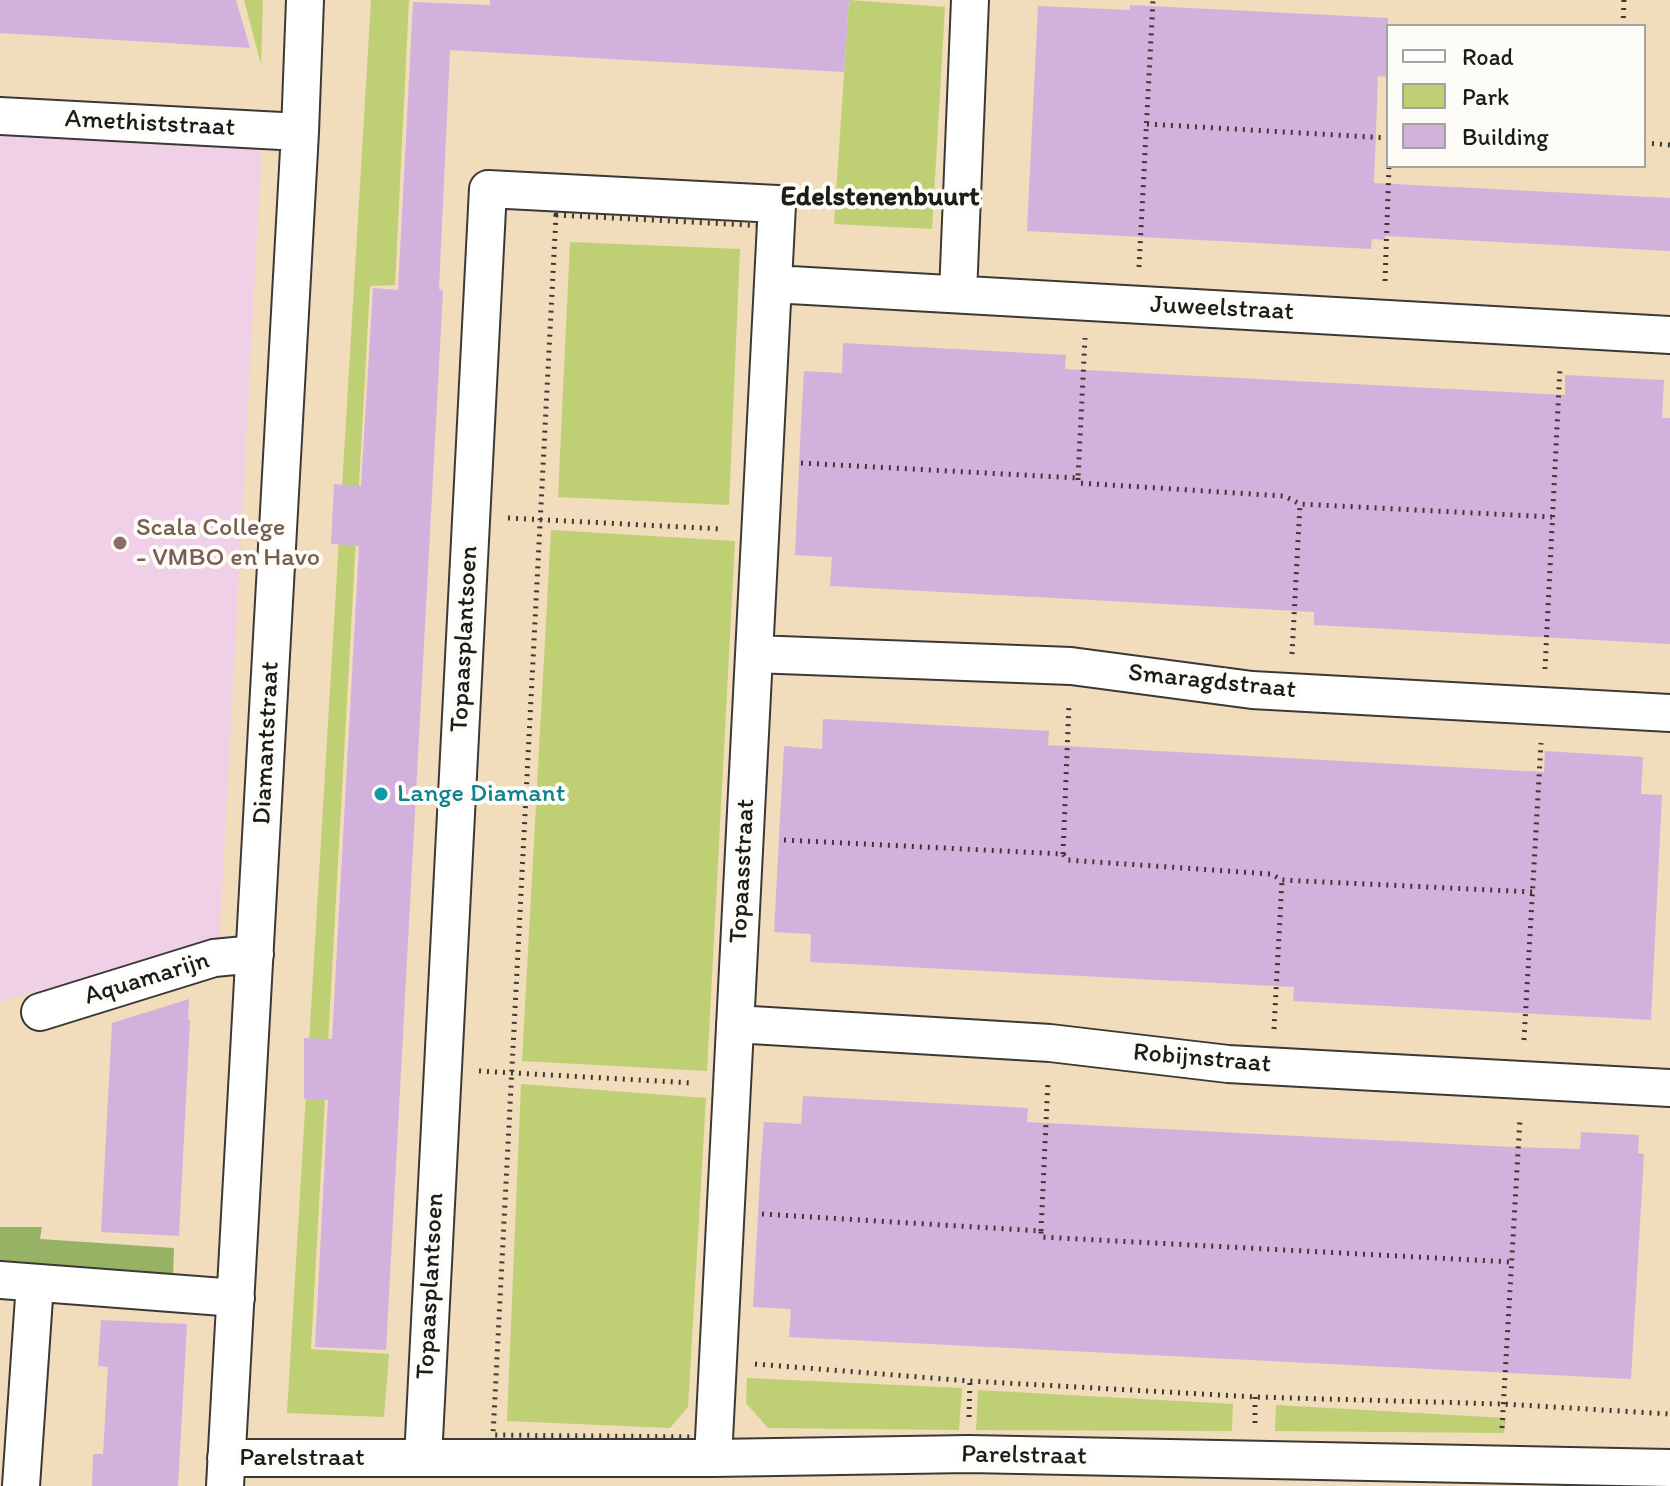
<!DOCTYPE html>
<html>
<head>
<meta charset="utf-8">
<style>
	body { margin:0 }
	#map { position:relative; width:1670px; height:1486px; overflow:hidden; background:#f1dcbc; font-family:Itim,sans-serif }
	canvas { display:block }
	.legend { position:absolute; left:1386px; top:24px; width:260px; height:144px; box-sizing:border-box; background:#fdfcf7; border:2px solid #a3a29f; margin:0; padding:10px 14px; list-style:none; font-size:24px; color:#1c1c1c }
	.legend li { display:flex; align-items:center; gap:16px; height:40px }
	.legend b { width:40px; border:2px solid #a3a29f }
</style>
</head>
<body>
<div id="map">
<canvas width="1670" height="1486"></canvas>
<ul class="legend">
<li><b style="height:10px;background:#fff"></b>Road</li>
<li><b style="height:22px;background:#bed073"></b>Park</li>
<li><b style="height:22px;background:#d2b2dd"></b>Building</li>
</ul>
</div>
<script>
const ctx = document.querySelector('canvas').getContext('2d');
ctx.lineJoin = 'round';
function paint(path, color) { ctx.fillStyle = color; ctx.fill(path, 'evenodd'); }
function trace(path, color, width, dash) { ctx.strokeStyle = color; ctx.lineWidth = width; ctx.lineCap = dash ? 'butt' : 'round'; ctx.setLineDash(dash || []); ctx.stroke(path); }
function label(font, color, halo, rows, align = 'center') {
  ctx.font = font + ' Itim,sans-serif'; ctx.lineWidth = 8; ctx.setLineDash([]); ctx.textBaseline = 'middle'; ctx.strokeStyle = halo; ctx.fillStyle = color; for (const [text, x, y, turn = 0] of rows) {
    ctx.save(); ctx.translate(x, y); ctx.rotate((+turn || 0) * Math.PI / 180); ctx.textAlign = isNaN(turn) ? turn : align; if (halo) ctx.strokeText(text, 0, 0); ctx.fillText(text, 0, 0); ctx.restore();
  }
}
const built = new Path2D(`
	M0 132 262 141 219 945 0 1001Z`);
const green = new Path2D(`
	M244 0H263L261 64Z
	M371 0H409L395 285 370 286 311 1349 389 1354 384 1417 287 1413Z
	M849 0 945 7 932 229 834 224Z
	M570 242 740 249 729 505 558 497Z
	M551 530 735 541 707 1071 522 1061Z
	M521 1084 706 1098 688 1407 670 1428 507 1421Z
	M747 1378 962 1388 959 1430 768 1428 746 1403Z
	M978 1390 1233 1404 1232 1431 976 1430Z
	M1276 1405 1506 1418 1504 1433 1275 1431Z`);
const forest = new Path2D(`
	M0 1227H42L40 1239 174 1248 173 1278 0 1263Z`);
const building = new Path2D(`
	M0 0H236L250 48 0 33Z
	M490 0H849L844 72 450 50 439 289 443 291 386 1350 315 1347 328 1100 304 1099V1038L332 1039 359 546 331 544 334 484 361 486 373 288 398 290 413 2 490 5Z
	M1130 5 1388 18V77L1378 76 1374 183 1670 198V251L1385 236V240L1372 239 1371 249 1027 231 1038 6 1130 10Z
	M843 343 1066 355 1065 369 1565 395V375L1664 380 1662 418H1670V644L1314 625V612L830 586 832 557 795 555 801 423 804 371 842 373Z
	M823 719 1049 731 1048 745 1544 772 1545 751 1643 757 1641 794 1662 795 1651 1020 1293 1001 1294 987 810 962 811 934 774 932 780 819 784 746 822 749Z
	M189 999 188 1020H190L179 1236 101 1232 112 1023Z
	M803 1096 1028 1108 1027 1122 1511 1147 1580 1149 1581 1132 1639 1135 1638 1153 1644 1154 1631 1379 789 1337 791 1309 753 1307 761 1159 764 1122 801 1124Z
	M101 1320 187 1324 178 1486H92L93 1454H103L108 1367 98 1366Z`);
const path = new Path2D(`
	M1623 26 1624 0
	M1147 124 1388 138
	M1644 143 1670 145
	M556 215 766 226 722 1084 698 1437 493 1435Z
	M1139 267 1153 0
	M1385 281 1389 166
	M801 463 1078 478 1085 338
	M1078 478V483L1284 496 1300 504 1552 517
	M508 518 722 529
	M1292 654 1300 504
	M1545 669 1560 367
	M784 840 1063 854 1067 860 1271 874 1282 880 1533 892
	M1063 854 1069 703
	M1274 1029 1282 880
	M1524 1040 1541 743
	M479 1071 693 1083
	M762 1214 1041 1231V1237L1511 1262
	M1041 1231 1048 1080
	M755 1364 970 1381 1255 1397 1503 1404 1670 1414
	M1255 1397V1423
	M969 1417 970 1381
	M1502 1428 1520 1118`);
const street = new Path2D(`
	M0 116 300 132
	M773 284 1670 335
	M958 294 970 0
	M754 654 1071 666 1252 690 1670 713
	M40 1012 214 958 255 954
	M735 1024 1050 1043 1228 1064 1670 1088
	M0 1280 236 1298
	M226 1458H713L969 1454 1670 1468
	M423 1458 488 189 777 204 713 1458
	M21 1486 35 1283
	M225 1486 300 132 305 0`);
const markers = [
	[120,543,8,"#8d6e63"],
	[381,794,8,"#0f9aa8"]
];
const streetNames = [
	["Amethiststraat",150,124,3],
	["Juweelstraat",1222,309,3],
	["Topaasplantsoen",465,639,-87],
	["Smaragdstraat",1212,682,6],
	["Diamantstraat",267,743,-87],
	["Topaasstraat",743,871,-87],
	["Aquamarijn",147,979,-17],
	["Robijnstraat",1202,1059,5],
	["Topaasplantsoen",431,1286,-87],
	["Parelstraat",1024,1456,1],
	["Parelstraat",302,1458]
];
const educationNames = [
	["Scala College",136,528],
	["- VMBO en Havo",136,558]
];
const cultureNames = [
	["Lange Diamant",397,794]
];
const neighbourhoodNames = [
	["Edelstenenbuurt",880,198]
];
paint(built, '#efd0e6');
paint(green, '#bed073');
paint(forest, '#96b265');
paint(building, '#d2b2dd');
trace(street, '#3c3934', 40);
trace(path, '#3c3934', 5, [2, 6]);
trace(street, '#fff', 36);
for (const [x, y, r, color] of markers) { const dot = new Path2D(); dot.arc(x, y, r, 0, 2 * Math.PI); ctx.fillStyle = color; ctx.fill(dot); trace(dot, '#fdfcf7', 3); }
label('26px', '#1c1c1c', '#fdfcf7', streetNames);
label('26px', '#785e54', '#fdfcf7', educationNames, 'left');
label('26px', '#0d838f', '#fdfcf7', cultureNames, 'left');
label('bold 28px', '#1c1c1c', '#fdfcf7', neighbourhoodNames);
</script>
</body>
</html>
